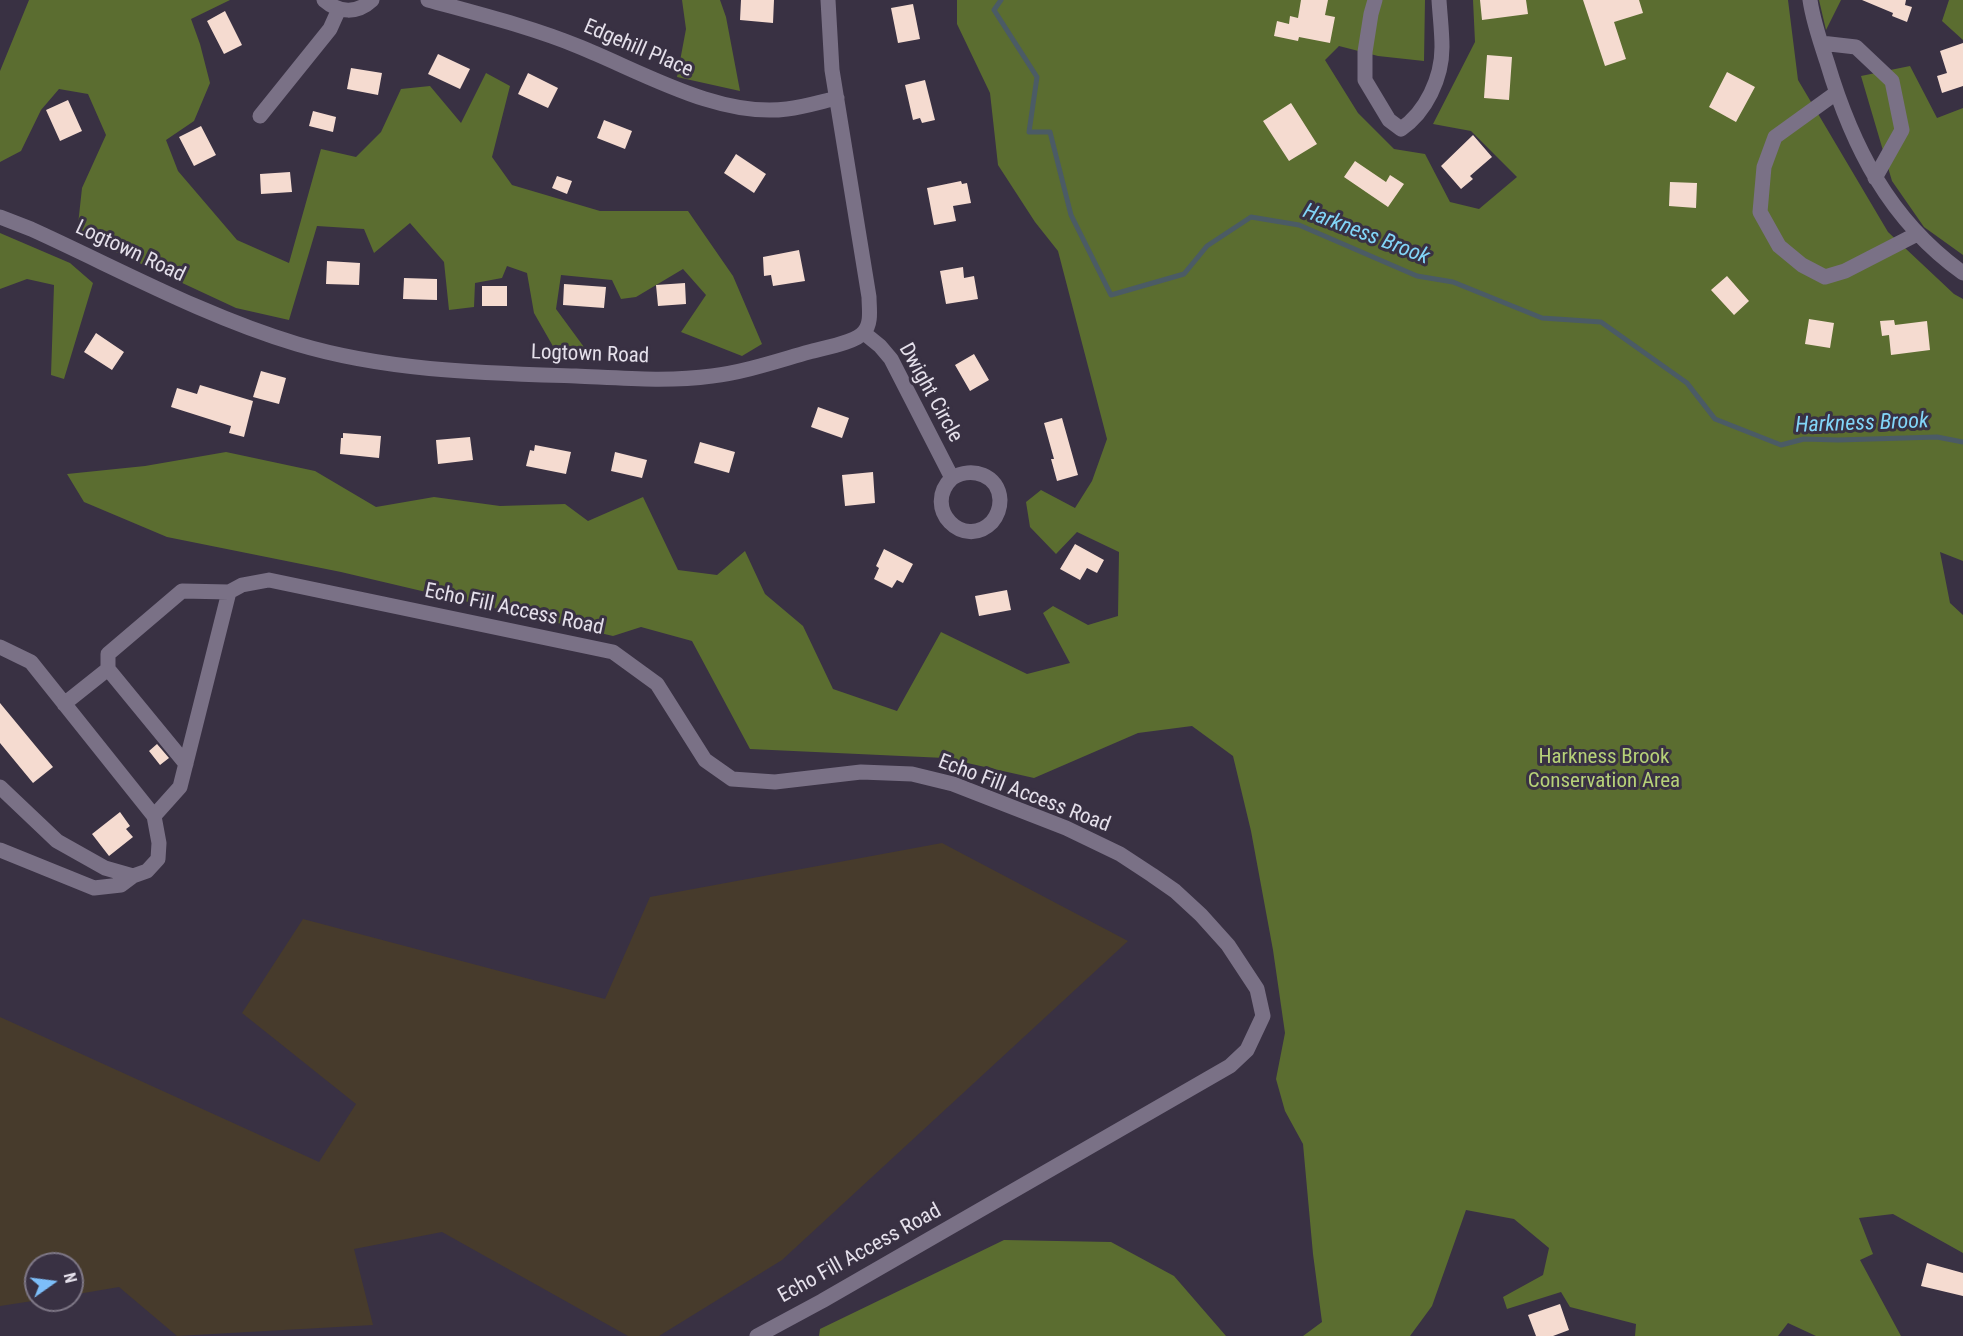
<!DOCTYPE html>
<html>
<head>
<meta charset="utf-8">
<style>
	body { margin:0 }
	#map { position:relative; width:1963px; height:1336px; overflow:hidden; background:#393143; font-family:"Roboto Condensed",sans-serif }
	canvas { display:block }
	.north { position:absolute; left:24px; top:1252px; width:60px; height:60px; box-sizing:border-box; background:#393143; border:2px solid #7e7786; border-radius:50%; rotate:76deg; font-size:16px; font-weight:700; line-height:24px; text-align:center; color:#e5e0eb }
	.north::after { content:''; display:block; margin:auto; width:21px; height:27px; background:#7dbef9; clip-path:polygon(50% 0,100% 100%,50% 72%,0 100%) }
</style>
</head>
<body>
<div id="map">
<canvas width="1963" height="1336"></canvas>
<div class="north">N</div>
</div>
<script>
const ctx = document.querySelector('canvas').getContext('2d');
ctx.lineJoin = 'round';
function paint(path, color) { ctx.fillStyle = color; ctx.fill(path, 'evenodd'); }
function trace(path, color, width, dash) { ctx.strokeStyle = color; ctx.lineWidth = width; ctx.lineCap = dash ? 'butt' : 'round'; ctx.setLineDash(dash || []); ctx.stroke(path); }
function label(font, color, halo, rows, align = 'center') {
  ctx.font = font + ' "Roboto Condensed",sans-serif'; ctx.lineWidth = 6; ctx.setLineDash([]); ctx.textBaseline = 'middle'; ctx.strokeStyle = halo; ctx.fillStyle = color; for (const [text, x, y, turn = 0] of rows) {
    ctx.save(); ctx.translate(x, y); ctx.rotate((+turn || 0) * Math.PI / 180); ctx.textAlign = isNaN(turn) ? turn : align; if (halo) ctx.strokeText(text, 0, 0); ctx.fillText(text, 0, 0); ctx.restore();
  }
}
const industrial = new Path2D(`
	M942 843 1128 941 782 1260 659 1336H628L442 1232 354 1249 373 1325 177 1336 119 1287 72 1295V1264H36V1300H39L0 1306V1017L319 1162 356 1104 242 1013 303 919 605 999 650 897Z`);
const forest = new Path2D(`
	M29 0H230L191 19 200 44 210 83 194 121 166 140 178 171 237 240 289 263 321 149 356 157 381 132 401 89 430 86 461 123 486 73 510 86 492 157 512 185 600 211H688L733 276 762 344 742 356 681 332 706 295 683 269 636 297 621 299 612 280 561 275 556 309 592 358 558 355 534 313 527 273 507 266 502 278 475 283 474 307 449 310 444 262 410 223 374 253 364 229 317 226 289 320 236 308 77 234 82 188 106 135 88 94 59 89 41 110 21 151 0 162V71Z
	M682 0H720L726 17 740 91 677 77 686 29Z
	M957 0H1425L1424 61 1378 56 1339 46 1325 60 1358 113 1394 149 1425 154 1450 202 1479 209 1517 177 1471 131 1433 124 1475 42 1473 0H1788L1798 80 1888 232 1954 294 1963 299V561L1940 552 1950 603 1963 615V1253L1893 1214 1859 1218 1873 1254 1860 1260 1901 1336H1816L1788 1323 1778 1336H1635L1636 1324 1570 1307 1561 1292 1507 1309 1503 1297 1543 1275 1549 1248 1514 1219 1466 1210 1432 1306 1410 1336H1303L1322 1322 1313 1254 1303 1144 1285 1111 1276 1079 1285 1033 1273 950 1251 831 1233 756 1192 726 1138 733 1034 778 945 758 750 749 692 641 641 627 613 636 341 572 167 537 84 502 67 474 145 466 226 452 315 471 376 507 434 497 500 506 565 504 588 521 643 497 678 570 717 575 745 551 765 594 803 626 833 689 897 711 941 632 1027 674 1070 663 1043 613 1053 606 1088 625 1118 616 1119 552 1077 532 1056 554 1030 527 1026 502 1041 490 1075 508 1092 481 1107 439 1058 251 1035 222 998 165 990 93 957 24Z
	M1819 0H1841L1826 30Z
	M1949 0H1963V40L1942 21Z
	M1910 66 1937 118 1963 108V255L1924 227 1892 181 1861 76Z
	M0 233 70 263 93 283 64 379 51 375 54 285 27 279 0 289Z
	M1004 1240 1111 1242 1174 1276 1226 1336H819L820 1329Z`);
const stream = new Path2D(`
	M1001 0 994 10 1037 77 1029 132H1050L1071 215 1111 295 1184 274 1207 246 1251 217 1299 225 1417 276 1453 282 1542 318 1601 322 1687 383 1715 419 1781 445 1804 439 1838 440 1937 437 1963 442`);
const building = new Path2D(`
	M741 0H774L773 23 740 20Z
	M1301 0H1328L1325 15 1335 17 1330 43 1299 37 1298 41 1274 36 1277 21 1289 24 1290 16 1298 18Z
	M1480 0H1526L1528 14 1482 20Z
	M1583 0H1639L1643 13 1614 22 1626 59 1605 66Z
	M1862 0H1906L1905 5 1912 7 1907 22 1892 16 1893 13Z
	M913 4 920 39 898 43 891 8Z
	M225 11 242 45 224 54 207 21Z
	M1963 43V86L1942 93 1937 76 1947 73 1940 51Z
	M438 54 470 69 460 89 428 74Z
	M1487 55 1512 57 1509 100 1484 98Z
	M351 68 382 73 378 95 347 89Z
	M1727 72 1755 87 1736 122 1709 107Z
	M528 73 558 88 548 108 518 94Z
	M925 80 935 120 922 123 920 118 913 120 905 85Z
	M68 100 82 131 60 141 46 110Z
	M1291 103 1317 144 1289 161 1263 121Z
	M313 111 336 117 333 132 309 126Z
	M604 120 632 131 625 149 597 138Z
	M201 126 216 155 194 166 179 137Z
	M1473 135 1492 157 1470 176 1473 179 1461 189 1441 166Z
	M736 154 766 174 754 193 724 173Z
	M1355 161 1386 182 1390 175 1404 184 1388 207 1344 177Z
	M290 172 292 192 261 194 260 174Z
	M557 176 572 181 567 194 552 188Z
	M961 181 962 184 967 183 971 203 953 206 956 221 934 225 927 188Z
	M1670 182 1697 183 1696 208 1669 206Z
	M799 250 805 281 773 286 771 275 764 276 763 257Z
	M327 261 360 263 359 285 326 284Z
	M963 267 964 278 974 276 978 299 946 304 940 271Z
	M1727 276 1749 301 1734 315 1711 290Z
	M404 278 437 279V300L403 299Z
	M685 283 686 304 658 306 656 285Z
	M564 284 606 287 604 308 563 305Z
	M482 286H507V306H482Z
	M1809 319 1834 323 1830 348 1805 344Z
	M1894 320 1895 325 1927 321 1930 350 1891 355 1889 335 1882 336 1880 321Z
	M96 333 124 352 112 370 84 352Z
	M974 354 989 380 970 391 955 365Z
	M261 371 286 378 279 404 253 397Z
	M200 385 253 401 244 437 229 433 231 426 171 407 177 388 197 394Z
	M818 407 849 418 842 438 811 427Z
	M1062 418 1078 475 1057 481 1051 459H1054L1044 423Z
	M343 433 381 436 379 458 340 454 341 438H343Z
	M470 437 473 460 438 464 436 440Z
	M700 442 735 452 729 473 694 463Z
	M535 445 571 452 566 474 526 466 530 450 534 451Z
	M615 452 647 460 642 478 611 471Z
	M873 472 875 503 845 506 842 475Z
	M1075 544 1104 560 1097 573 1087 568 1080 580 1060 569Z
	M884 549 913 564 903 583 897 580 892 588 874 579 879 568 876 566Z
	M1007 590 1011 610 979 616 975 596Z
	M0 703 53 767 33 783 0 743Z
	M157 744 169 758 160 765 149 751Z
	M120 812 130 826 126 829 133 837 109 856 92 834Z
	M1927 1263 1963 1273V1296L1921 1286Z
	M1560 1304 1569 1330 1553 1336H1536L1528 1315Z`);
const minor = new Path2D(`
	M324 0C339 13 357 14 372 0
	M428 0C479 14 531 27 580 47 642 72 719 118 787 109 804 107 820 102 837 98
	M1375 0 1371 14 1365 52V80L1389 120 1401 129C1426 112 1442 78 1442 47 1442 32 1440 16 1439 0
	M1810 0C1813 21 1820 41 1827 62 1852 146 1889 220 1963 273
	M1821 43 1856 47 1892 81 1902 130 1875 178
	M1836 93 1775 137 1764 167 1760 212 1779 246 1802 265 1825 277 1845 271 1917 234
	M260 116 330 29 339 9
	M0 217 31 229C119 269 204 316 297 344 387 371 483 373 576 376 621 378 668 382 712 376 745 372 777 361 809 352 823 348 855 343 864 332 872 323 869 308 869 297L832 70 828 0
	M864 333 880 346 891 359 952 478C972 466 999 475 1000 500 1000 509 997 516 992 522 964 551 921 508 952 478
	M0 647 31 662 154 816 180 787 229 592 242 585 269 580 613 652 657 684 705 760 732 779 775 782 861 772 912 774 953 784 1066 828 1120 854 1152 875 1175 891 1201 915 1228 945 1257 989 1263 1016 1247 1050 1230 1066 822 1301 757 1336
	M64 704 108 669
	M186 764 108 669V654L182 591 229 592
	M0 787 57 841 105 868 133 876 147 871 158 859 159 843 154 816
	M0 850 94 888 121 885 133 876`);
const streetNames = [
	["Edgehill Place",638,49,23],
	["Logtown Road",130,252,25],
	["Logtown Road",590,355,2],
	["Dwight Circle",930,393,61],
	["Echo Fill Access Road",514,610,12],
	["Echo Fill Access Road",1024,794,21],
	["Echo Fill Access Road",860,1254,-29]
];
const parkNames = [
	["Harkness Brook",1604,758],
	["Conservation Area",1604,782]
];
const waterNames = [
	["Harkness Brook",1366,235,21],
	["Harkness Brook",1862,424,-2]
];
paint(industrial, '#473b2c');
paint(forest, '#5b6d30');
trace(stream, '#4b5b65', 5);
paint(building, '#f5dbd0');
trace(minor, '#7a7186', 15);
label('21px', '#e5e0eb', '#393143', streetNames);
label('21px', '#b6d178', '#393143', parkNames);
label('italic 22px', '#82d5f8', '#393143', waterNames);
</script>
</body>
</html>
